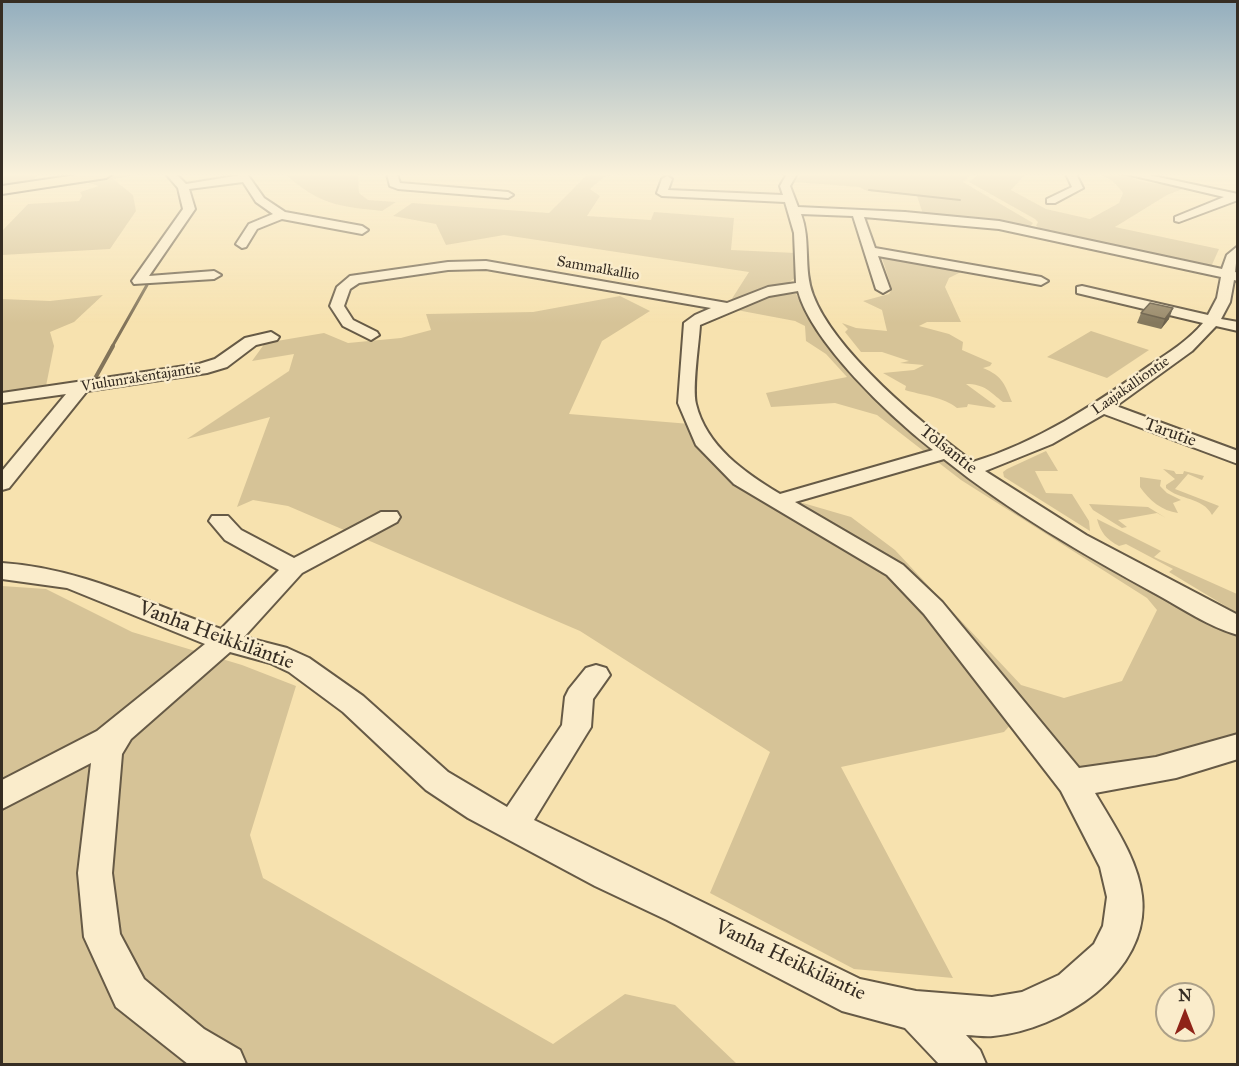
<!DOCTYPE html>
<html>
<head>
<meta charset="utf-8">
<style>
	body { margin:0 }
	#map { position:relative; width:1239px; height:1066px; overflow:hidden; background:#f7e2af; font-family:"IM FELL Great Primer",serif }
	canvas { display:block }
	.frame { position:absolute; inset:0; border:3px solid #362d23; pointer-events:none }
	.north { position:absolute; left:1155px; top:982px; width:60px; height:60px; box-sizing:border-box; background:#faeccb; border:2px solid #aca088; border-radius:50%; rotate:0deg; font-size:16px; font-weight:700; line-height:24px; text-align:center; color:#362d23 }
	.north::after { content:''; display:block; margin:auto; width:21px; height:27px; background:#8f2418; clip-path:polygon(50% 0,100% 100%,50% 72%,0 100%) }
</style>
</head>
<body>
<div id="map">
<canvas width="1239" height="1066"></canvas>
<div class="frame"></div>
<div class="north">N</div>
</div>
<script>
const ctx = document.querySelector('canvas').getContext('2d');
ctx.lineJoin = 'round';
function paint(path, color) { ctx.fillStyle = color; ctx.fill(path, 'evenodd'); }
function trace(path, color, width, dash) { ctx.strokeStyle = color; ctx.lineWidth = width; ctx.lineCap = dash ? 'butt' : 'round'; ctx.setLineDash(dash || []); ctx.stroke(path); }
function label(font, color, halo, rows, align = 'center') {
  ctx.font = font + ' "IM FELL Great Primer",serif'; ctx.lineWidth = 5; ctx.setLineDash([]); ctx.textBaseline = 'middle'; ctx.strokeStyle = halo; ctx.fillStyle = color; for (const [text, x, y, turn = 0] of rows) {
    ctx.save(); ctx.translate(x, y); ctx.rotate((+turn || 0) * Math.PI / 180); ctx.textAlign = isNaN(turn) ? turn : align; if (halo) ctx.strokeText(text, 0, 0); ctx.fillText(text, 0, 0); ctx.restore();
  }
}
const green = new Path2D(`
	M2 174H38L30 184 2 187Z
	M116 174H139L113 179 133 195 136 211 110 249 2 255V231L28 204 79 201 82 196 80 192 99 186 82 181Z
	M285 174H358L359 193 368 200 396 202 382 211C337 206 320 205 285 174Z
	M588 174H618L604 177 590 189 600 196 587 216 651 220 654 212 734 218 731 250 796 253V277L787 284 791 294H796L811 317 892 413 1237 636V734L1170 760 1075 769 900 567 867 543 772 494 851 517 895 550 1021 685 1064 698 1122 681 1157 610 1147 598 961 480 877 415 835 403 771 407 766 393 847 377 826 354 806 341 805 326 795 321 726 308 749 272 504 235 446 245 436 224 393 216 412 203 549 213Z
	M802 174H972L963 182 1033 223 1029 228 923 214 917 196 867 191 859 187 794 182Z
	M979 174H1026L1011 190 1046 209 1090 219 1119 203 1123 193C1117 184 1107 175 1095 174L1141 176 1133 178C1141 184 1174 184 1188 187L1167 195 1115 227 1219 249 1211 267 1041 229 1036 226 1038 222 1035 219 969 182Z
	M892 256 967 269 949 278 945 287 961 322H927L919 326 949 334 963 342 962 350 992 363 990 366 983 368C1003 376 1005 385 1012 402H1003C990 392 985 384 966 384L996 406 994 408 968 404 967 407 957 408C944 397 921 395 905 390L906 386 883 373 914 370 924 365 900 363 909 361 882 352H861L845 332 848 329 842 323 856 328 887 331 882 310 863 301 889 294 892 289 882 258Z
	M103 295 74 322 50 332 54 346 46 386 2 394V299L50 301Z
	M620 296 650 311 602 341 569 414 690 424 702 443 882 565 923 604 1015 720 1004 732 841 767 953 978 854 969 710 893 770 752 580 631 288 506 253 500 237 507 270 417 187 439 289 371 294 354 252 361 265 343 324 333 348 343 401 338 431 330 426 314 533 312Z
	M1091 331 1149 350 1107 378 1047 357Z
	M1046 451 1058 471H1035L1046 493 1072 494 1089 521 1090 531 1004 477 1003 472 1007 469Z
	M1163 469 1174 471 1176 474H1183L1184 471 1204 476 1202 480 1188 474 1175 489 1219 506 1212 515C1203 497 1179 500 1166 488V485L1175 479Z
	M1140 477 1161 480 1160 486 1167 493 1181 500 1173 503 1178 513C1162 511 1149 500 1140 487Z
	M1089 504 1148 507 1166 518 1157 513 1118 520 1127 527 1122 528 1093 510Z
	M1097 519 1161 551 1154 557 1237 594V613L1169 572 1173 569 1126 544 1119 546C1106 539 1101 533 1097 519Z
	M2 586 46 589 132 632 242 665 296 686 250 835 263 878 553 1044 625 994 675 1005 737 1064H2Z`);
const streamFar2 = new Path2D(`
	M869 190 960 200`);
const streamFar1 = new Path2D(`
	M112 347 147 285`);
const stream = new Path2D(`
	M93 382 113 346`);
const minor = new Path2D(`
	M166 174H176L186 184 247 174 264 198 285 212 362 226 368 230 362 234 282 219 257 229 246 247 242 248 236 244 249 224 273 214 256 202 243 182 189 189 195 209 149 276 214 271 221 275 214 279 134 284 132 281 183 209 178 188Z
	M387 174H397L400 183 508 192 513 195 508 198 398 189 390 186Z
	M787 174H797L790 186 798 207 905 212 999 221 1222 269 1227 255 1238 246 1235 272 1238 273V281L1234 280 1230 302 1221 319 1238 322V331L1216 326 1192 351 1116 406 1238 451V464L1104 414 1052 444 985 471 1086 535 1238 615V635C1209 627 1182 608 1156 594 1083 554 1010 512 944 459L795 502 903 565 942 602 1079 768 1156 757 1238 734V759L1176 778 1095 793C1113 824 1138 859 1142 896 1151 973 1060 1030 993 1036 985 1037 975 1035 966 1035L980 1050 986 1064H939L905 1028 842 1011 667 920 595 886 468 818 426 790 343 712 289 672 270 663 230 652 131 739 122 754 112 873 120 934 144 979 204 1029 240 1050 246 1064H188L116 1007 84 937 78 873 91 763 2 809V780L97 731 205 644 67 588 2 579V563C81 568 147 603 221 629L279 570 225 540 209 521 212 516H228L241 530 294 558 381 512H397L400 517 397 522 302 573 244 637 287 648 309 658 363 696 448 772 507 807 562 725 565 697 569 689 586 668 596 665 606 668 610 675 593 699 591 727 586 735 534 820 860 979 916 991 992 997 1022 992 1059 975 1094 944 1103 926 1107 897 1100 867 1061 791 924 614 887 575 734 484 696 445 678 403 684 323 695 315 711 308 486 269 448 270 359 283 350 289 344 306 353 320 377 332 379 335 371 340 343 326 330 306 337 287 350 276 448 262 486 261 727 303 768 287 796 283 794 233 785 202 662 196 657 193 662 179 667 176 672 179 668 190 783 195 780 186ZM801 214 853 216 876 289 883 293 890 289 878 256 1041 285 1048 281 1041 277 875 248 864 217 999 229 1221 277 1217 298 1208 315 1082 286 1077 287V293L1203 323C1188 341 1168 353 1149 366 1094 405 1038 442 973 462 924 425 835 353 813 295 803 269 811 240 801 214ZM798 291C812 343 891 417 933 450L780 494C745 473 706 446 696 404 692 387 699 344 700 325L769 296Z
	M1066 174H1076L1083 188 1055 203H1047V199L1072 187Z
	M1126 174H1144L1238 194V200L1179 222 1175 221V217L1224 197Z
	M271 332 279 337 277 340 256 345 227 367 207 373 87 391 9 488 2 490V471L66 394 2 403V393L199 364 215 359 245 338Z`);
const major = new Path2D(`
	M83 174H112L106 178 2 194V186Z`);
const wall = new Path2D(`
	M1141 313 1169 319 1161 329 1137 323Z`);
const shadedWall = new Path2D(`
	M1173 308 1169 319 1161 329 1165 319Z`);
const building = new Path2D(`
	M1150 303 1173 308 1165 319 1141 313Z`);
const farStreetnames = [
	["Sammalkallio",598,269,10],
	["Viulunrakentajantie",141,378,-9],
	["Laajakalliontie",1131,386,-35]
];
const streetNames = [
	["Tarutie",1170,433,20],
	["Tolsantie",948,450,38]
];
const nearStreetnames = [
	["Vanha Heikkiläntie",216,636,20],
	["Vanha Heikkiläntie",790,961,25]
];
paint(green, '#d6c397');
trace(streamFar2, '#82745a', 2);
trace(streamFar1, '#82745a', 3);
trace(stream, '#82745a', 4);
trace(minor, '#665a46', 4);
trace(major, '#362d23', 4);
paint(minor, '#faeccb');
paint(major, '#f7e2af');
paint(wall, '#84785d');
paint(shadedWall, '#6c614c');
paint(building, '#9a8b6c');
trace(building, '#6c614c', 1.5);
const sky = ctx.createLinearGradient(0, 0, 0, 323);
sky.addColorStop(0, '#93aebe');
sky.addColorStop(0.54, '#fbf2db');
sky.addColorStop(1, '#fbf2db00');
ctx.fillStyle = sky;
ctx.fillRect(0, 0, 1239, 323);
label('15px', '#362d23', '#faeccb', farStreetnames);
label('18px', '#362d23', '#faeccb', streetNames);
label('21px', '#362d23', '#faeccb', nearStreetnames);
</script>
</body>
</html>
